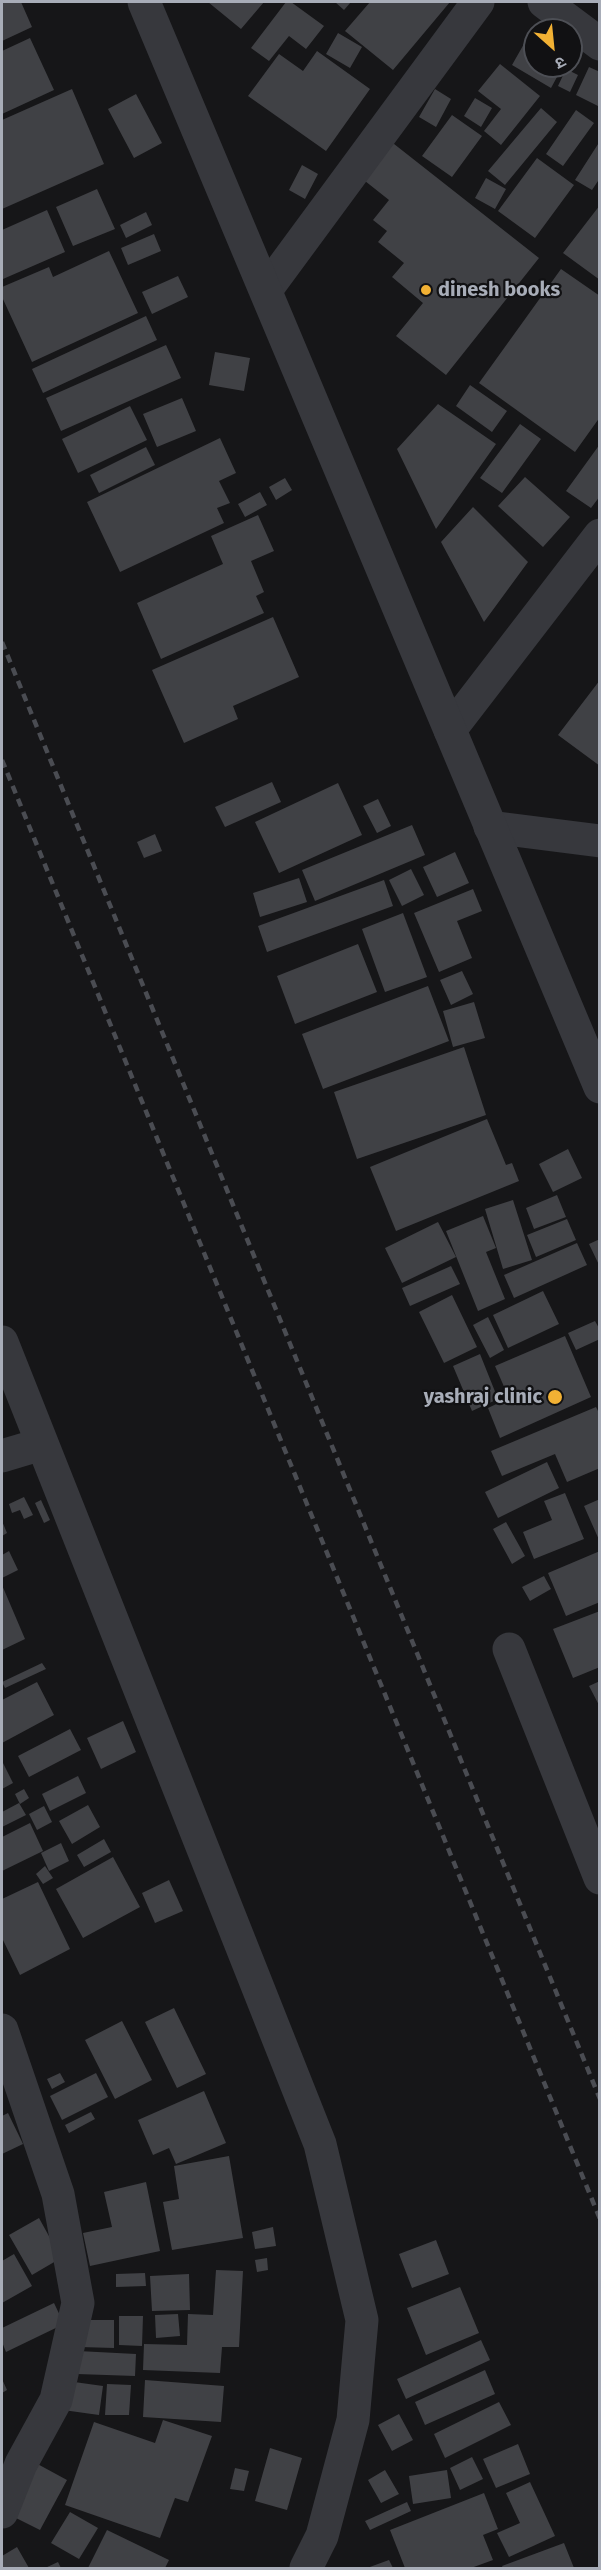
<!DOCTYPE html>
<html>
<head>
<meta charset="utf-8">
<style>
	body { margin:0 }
	#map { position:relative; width:601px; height:2570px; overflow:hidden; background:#161618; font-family:"Fira Sans","Noto Sans Devanagari",sans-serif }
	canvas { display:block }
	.frame { position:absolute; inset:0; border:3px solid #a8adb8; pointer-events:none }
	.north { position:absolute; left:523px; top:18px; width:60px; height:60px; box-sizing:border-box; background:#111113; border:2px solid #4d4f55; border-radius:50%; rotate:153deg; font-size:16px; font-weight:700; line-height:24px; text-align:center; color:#a8adb8 }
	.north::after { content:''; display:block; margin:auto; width:21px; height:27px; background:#f2b134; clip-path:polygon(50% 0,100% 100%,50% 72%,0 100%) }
</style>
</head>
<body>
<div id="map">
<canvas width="601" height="2570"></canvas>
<div class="frame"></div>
<div class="north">उ</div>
</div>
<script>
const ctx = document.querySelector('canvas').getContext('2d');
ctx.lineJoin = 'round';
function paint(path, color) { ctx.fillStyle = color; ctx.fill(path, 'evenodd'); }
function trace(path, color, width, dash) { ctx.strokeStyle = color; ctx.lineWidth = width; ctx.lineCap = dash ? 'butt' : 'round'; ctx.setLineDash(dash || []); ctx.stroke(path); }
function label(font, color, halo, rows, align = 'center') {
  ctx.font = font + ' "Fira Sans",sans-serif'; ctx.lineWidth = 4.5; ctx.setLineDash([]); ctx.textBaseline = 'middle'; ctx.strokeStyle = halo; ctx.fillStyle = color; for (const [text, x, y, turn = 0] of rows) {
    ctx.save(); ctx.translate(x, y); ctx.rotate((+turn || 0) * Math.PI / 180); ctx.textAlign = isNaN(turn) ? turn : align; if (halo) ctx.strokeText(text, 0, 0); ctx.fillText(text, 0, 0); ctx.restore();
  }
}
const building = new Path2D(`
	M2 2H21L32 27 2 41Z
	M208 2H264L241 29Z
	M286 2H291L324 26 306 49 289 36 269 61 251 48Z
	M335 2H351L344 10Z
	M370 2H450L393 70 345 31Z
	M533 28 535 29V66H563L551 88 512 65Z
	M338 33 362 47 350 68 326 54Z
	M30 38 54 90 2 114V51Z
	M317 51 370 89 326 151 248 96 279 54 303 71Z
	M500 64 540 96 501 145 484 131 501 109 478 91Z
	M589 67 600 72V107L576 95Z
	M566 69 578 75 570 92 558 86Z
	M72 89 104 164 2 209V120Z
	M435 89 451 99 436 127 419 117Z
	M136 94 162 143 134 158 108 109Z
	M475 98 492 108 481 127 464 116Z
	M541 108 557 122 505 185 488 171Z
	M576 110 594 123 563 166 546 154Z
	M452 115 482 136 452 177 422 156Z
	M389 140 539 258 446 375 396 336 423 303 392 277 404 263 378 242 387 231 373 220 389 200 360 177Z
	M600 141V178L592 190 575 180Z
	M537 158 574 185 535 238 498 211Z
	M302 165 318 174 305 199 289 190Z
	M486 178 506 189 495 209 475 198Z
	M97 189 115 229 73 246 56 207Z
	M600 205V280L563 253Z
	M47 210 65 252 3 279 2 230Z
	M146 212 152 225 126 238 120 225Z
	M154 234 161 251 128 265 121 248Z
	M109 251 138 313 32 362 2 297V287L49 267 53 277Z
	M561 269 600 296V417L575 452 479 383Z
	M178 276 188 297 152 314 142 292Z
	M146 316 157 340 43 393 32 369Z
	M166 345 181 378 61 431 46 398Z
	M215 352 250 358 244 391 209 385Z
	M470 385 507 411 492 432 456 406Z
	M182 398 196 431 157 447 143 414Z
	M438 404 496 444 436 529 397 449Z
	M130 406 147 440 78 473 62 439Z
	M520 424 541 439 502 493 480 478Z
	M220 438 236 473 219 481 230 503 217 508 224 523 120 572 87 502Z
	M600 444V496L591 508 566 491Z
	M146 447 155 465 99 493 90 475Z
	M525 477 570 517 543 547 498 506Z
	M285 478 292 490 276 500 269 487Z
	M260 492 267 505 245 517 238 504Z
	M473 507 528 562 484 622 441 542Z
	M258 515 274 551 251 561 264 592 256 596 264 613 161 659 137 603 223 564 211 536Z
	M273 617 299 677 233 706 238 719 184 743 152 670Z
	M600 680V766L558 735Z
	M272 782 281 802 225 827 215 807Z
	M338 783 362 835 279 873 255 822Z
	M378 799 391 826 377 833 363 806Z
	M412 825 425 855 315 901 302 870Z
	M155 834 162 851 144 858 137 842Z
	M455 852 469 883 437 897 423 867Z
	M411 869 424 895 402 906 389 880Z
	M299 878 307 902 260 917 253 893Z
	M384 880 393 906 267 952 258 926Z
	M473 889 482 911 457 921 472 958 439 972 414 913Z
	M403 913 427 977 385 992 362 929Z
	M358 944 377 992 295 1024 277 976Z
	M462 971 473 994 451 1005 440 980Z
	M428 986 449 1041 323 1089 302 1034Z
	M474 1002 485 1038 453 1047 443 1011Z
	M464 1047 486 1115 357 1159 334 1092Z
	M487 1119 506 1165 512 1163 519 1181 396 1231 370 1167Z
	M568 1149 582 1178 553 1192 539 1164Z
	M557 1195 566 1217 534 1229 526 1208Z
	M513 1200 532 1260 503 1269 485 1209Z
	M483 1216 496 1248 486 1252 505 1299 478 1311 446 1231Z
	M567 1219 576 1240 536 1257 527 1235Z
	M438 1222 456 1257 402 1283 385 1248Z
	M600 1239V1267L589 1244Z
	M577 1243 587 1265 514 1298 504 1275Z
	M451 1266 460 1284 410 1306 402 1288Z
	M543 1291 559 1324 508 1348 493 1315Z
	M452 1295 477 1347 444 1363 419 1312Z
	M488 1317 504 1350 490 1358 473 1325Z
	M595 1321 600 1330V1339L576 1350 568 1333Z
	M565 1336 591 1397 500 1438 488 1408 509 1398 495 1366Z
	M480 1354 498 1399 472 1411 453 1366Z
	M596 1407 600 1415V1468L567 1482 555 1454 502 1476 491 1451Z
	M547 1462 559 1488 498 1518 485 1492Z
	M565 1493 584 1539 534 1559 523 1532 552 1520 544 1501Z
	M24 1497 33 1515 24 1519 20 1510 12 1513 9 1504Z
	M600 1499V1542L584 1506Z
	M41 1500 50 1520 44 1523 35 1503Z
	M2 1521 7 1533 2 1536Z
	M506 1522 525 1556 512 1564 493 1529Z
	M9 1551 18 1570 2 1578V1555Z
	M600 1551V1602L566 1616 548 1573Z
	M544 1576 551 1589 530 1601 522 1587Z
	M2 1585 25 1639 2 1650Z
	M600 1611V1667L573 1678 553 1629Z
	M42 1663 46 1669 5 1688 2 1682Z
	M600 1681V1707L589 1686Z
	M37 1682 54 1715 2 1743V1700Z
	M123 1721 136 1752 101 1769 87 1738Z
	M70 1729 81 1750 29 1777 18 1756Z
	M2 1761 13 1783 2 1789Z
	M78 1776 86 1793 50 1811 42 1794Z
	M24 1789 29 1798 20 1804 15 1794Z
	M19 1803 26 1815 2 1827V1812Z
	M88 1805 100 1827 72 1844 59 1821Z
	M44 1806 52 1822 37 1830 29 1814Z
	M30 1823 43 1851 2 1871V1837Z
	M104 1839 111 1852 84 1867 77 1855Z
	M61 1843 69 1861 49 1871 41 1853Z
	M113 1857 140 1907 83 1938 56 1889Z
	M45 1866 53 1878 43 1884 36 1874Z
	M169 1880 183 1911 155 1923 142 1893Z
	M38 1882 70 1949 20 1975 2 1938V1899Z
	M174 2008 206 2074 177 2088 145 2022Z
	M122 2021 152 2080 115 2099 85 2040Z
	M60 2073 65 2082 52 2089 47 2079Z
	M96 2073 108 2097 62 2120 50 2096Z
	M204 2091 226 2143 176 2164 169 2148 153 2155 138 2120Z
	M91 2112 95 2119 69 2133 65 2125Z
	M8 2113 23 2144 2 2154V2116Z
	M229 2156 243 2238 172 2250 163 2202 179 2199 174 2166Z
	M146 2182 160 2251 90 2266 83 2233 112 2227 104 2192Z
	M39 2218 61 2258 32 2275 9 2235Z
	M273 2227 276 2246 255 2249 252 2232Z
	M436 2240 449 2274 412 2288 399 2254Z
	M14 2254 32 2286 2 2303V2261Z
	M267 2258 268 2270 257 2272 255 2260Z
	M216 2270 243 2271 239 2347H222L220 2373 143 2370 144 2344 187 2345 188 2314 213 2315Z
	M145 2273 146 2286 116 2287V2274Z
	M189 2274 190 2310 152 2311 150 2276Z
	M460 2287 479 2333 426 2355 407 2308Z
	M54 2303 64 2324 6 2352 2 2342V2328Z
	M178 2314 180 2336 156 2338 155 2315Z
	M119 2316H143L142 2346 119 2345Z
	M81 2320H114V2348L80 2347Z
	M481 2340 490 2360 406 2399 397 2379Z
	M78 2351 136 2354 135 2376 77 2374Z
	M485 2370 495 2394 425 2425 415 2402Z
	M2 2379 7 2390 2 2393Z
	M145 2380 224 2386 221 2422 143 2417Z
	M67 2381 103 2386 99 2415 63 2410Z
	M107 2384 131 2385 129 2415H105Z
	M499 2402 511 2425 445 2458 434 2434Z
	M399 2414 413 2440 392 2451 378 2425Z
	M163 2420 212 2436 188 2502 175 2498 160 2538 65 2505 94 2422 155 2443Z
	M518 2444 530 2474 496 2488 483 2459Z
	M270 2448 302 2458 287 2510 255 2501Z
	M472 2457 483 2479 460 2490 450 2468Z
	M32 2461 67 2480 40 2530 4 2512Z
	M235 2468 249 2471 244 2491 230 2489Z
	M385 2470 399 2494 381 2503 368 2480Z
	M447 2470 451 2498 413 2504 409 2476Z
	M530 2482 555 2536 509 2557 497 2533 520 2523 506 2493Z
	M484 2493 498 2529 483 2535 493 2560 471 2568H405L390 2530Z
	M407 2502 411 2511 370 2530 365 2521Z
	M70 2512 98 2528 79 2559 51 2543Z
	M107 2530 169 2560 165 2568H88Z
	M564 2543 574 2568H503L502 2566Z
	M17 2547 29 2568H2V2556Z
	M389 2560 393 2568H367Z
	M58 2562 61 2568H45Z`);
const minor = new Path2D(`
	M544 2 600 44
	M266 290 478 2
	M450 730 600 535
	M490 827 600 841
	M2 1342 320 2144 362 2320 353 2420 322 2536 306 2568
	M2 1456 42 1444
	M509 1649 600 1878
	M2 2030 58 2194 78 2303 56 2400 21 2464 2 2512`);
const tertiary = new Path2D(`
	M144 2 600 1087`);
const rail = new Path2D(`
	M2 642 600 2099
	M2 760 600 2219`);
const markers = [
	[426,290,6,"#f2b134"],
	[555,1397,8,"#f2b134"]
];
const poiNames = [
	["dinesh books",438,290],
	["yashraj clinic",542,1397,"right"]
];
paint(building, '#404145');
trace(minor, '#37383d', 33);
trace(tertiary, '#37383d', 33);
trace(rail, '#4a4c52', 4.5, [8, 6]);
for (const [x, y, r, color] of markers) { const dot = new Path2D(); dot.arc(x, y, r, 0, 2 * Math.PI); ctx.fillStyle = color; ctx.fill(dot); trace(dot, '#111113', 2); }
label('bold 20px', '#a8adb8', '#111113', poiNames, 'left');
</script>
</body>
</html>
